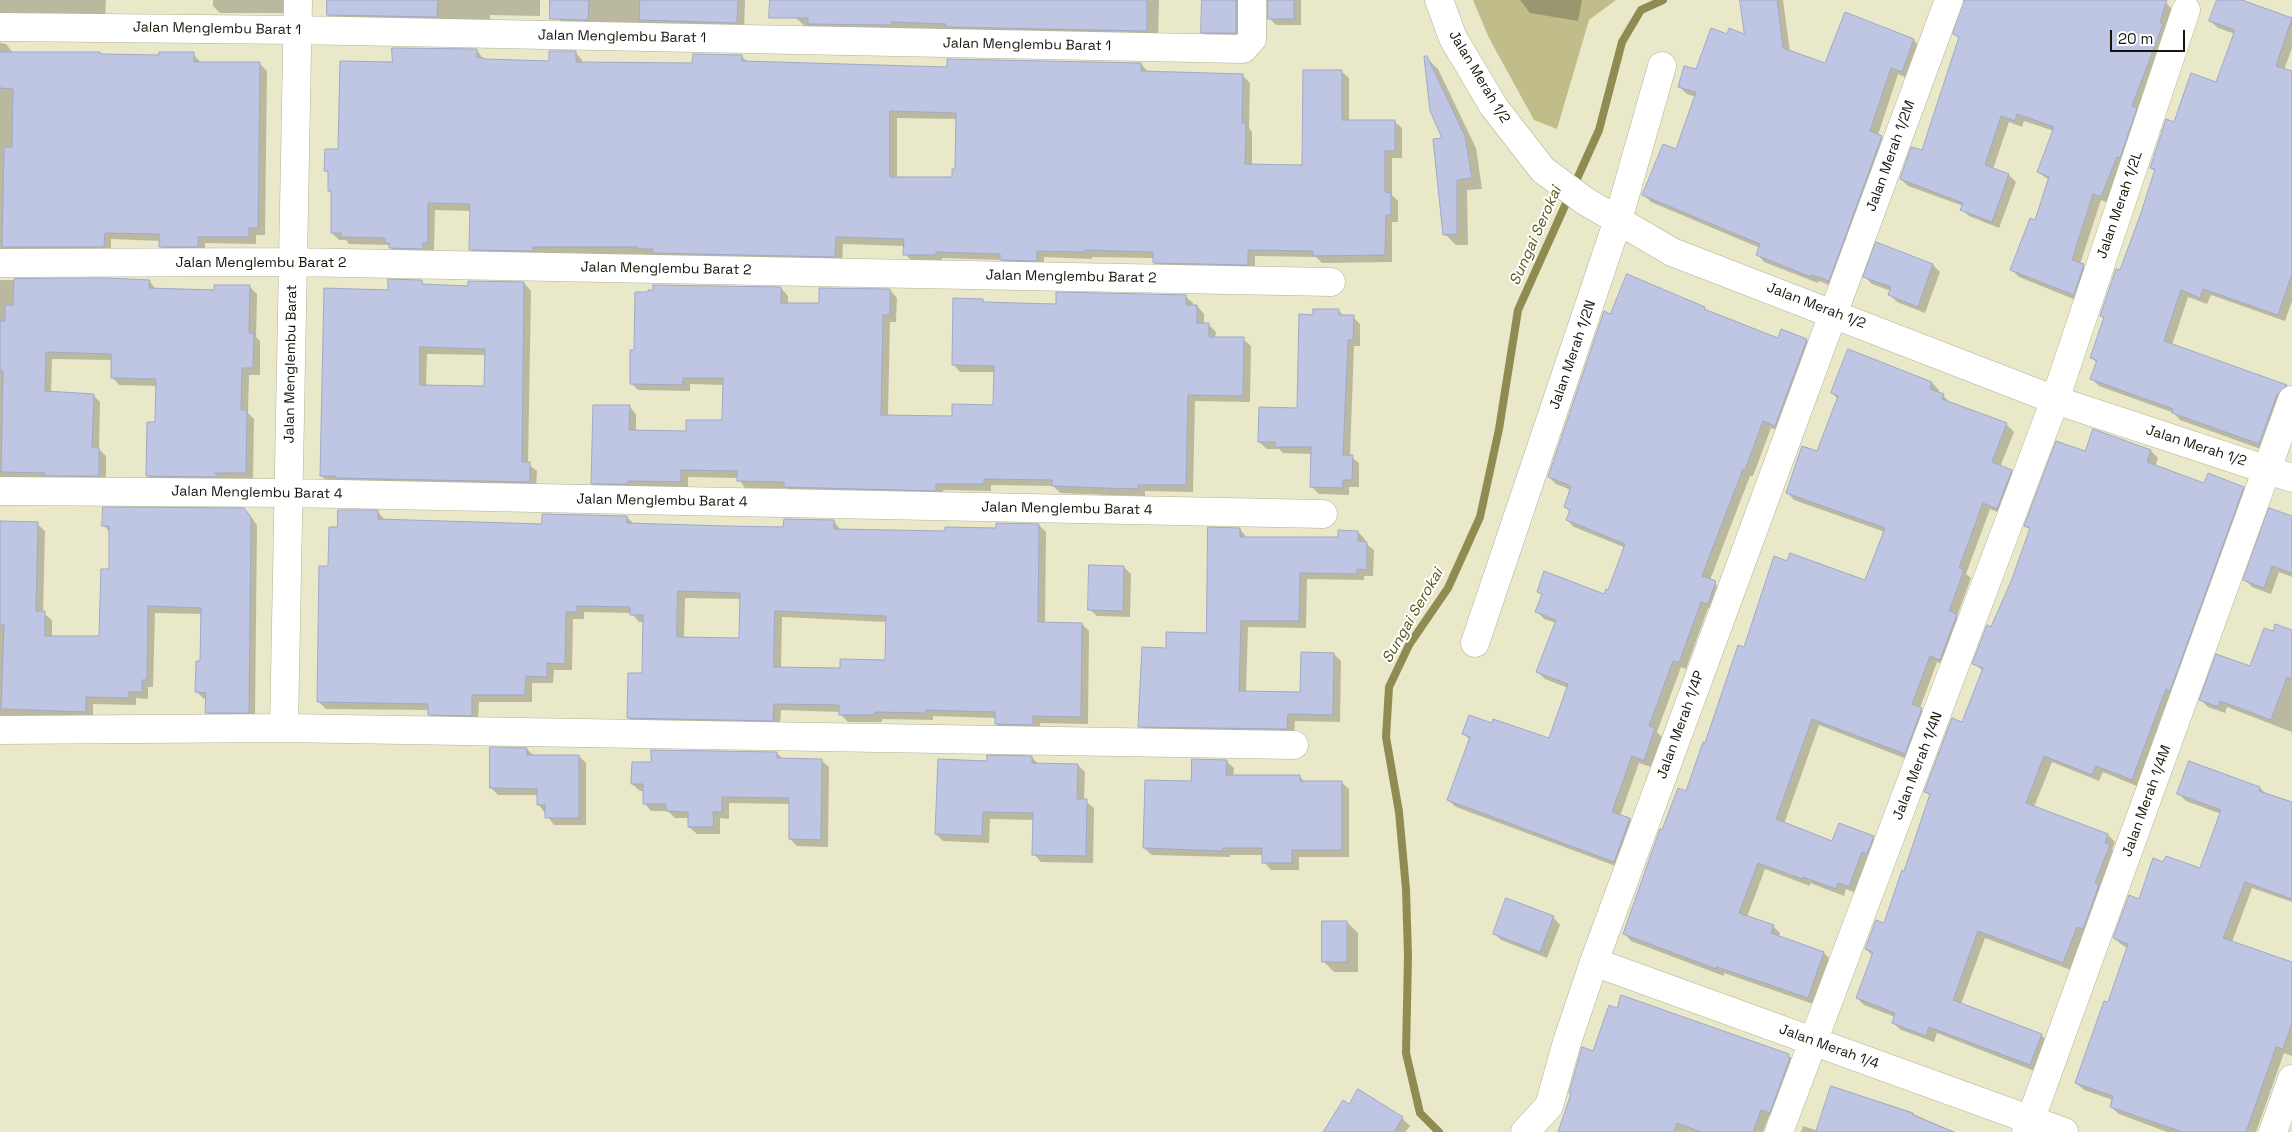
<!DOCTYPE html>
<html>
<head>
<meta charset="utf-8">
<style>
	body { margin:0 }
	#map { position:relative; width:2292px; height:1132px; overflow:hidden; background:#e9e8c9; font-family:"Space Grotesk",sans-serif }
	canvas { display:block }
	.scale { position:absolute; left:2110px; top:30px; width:75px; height:22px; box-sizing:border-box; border:2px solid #16150a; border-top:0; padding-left:6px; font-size:15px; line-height:18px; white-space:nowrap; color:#16150a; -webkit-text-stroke:4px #fff; paint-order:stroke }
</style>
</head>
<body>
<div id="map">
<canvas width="2292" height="1132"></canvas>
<div class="scale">20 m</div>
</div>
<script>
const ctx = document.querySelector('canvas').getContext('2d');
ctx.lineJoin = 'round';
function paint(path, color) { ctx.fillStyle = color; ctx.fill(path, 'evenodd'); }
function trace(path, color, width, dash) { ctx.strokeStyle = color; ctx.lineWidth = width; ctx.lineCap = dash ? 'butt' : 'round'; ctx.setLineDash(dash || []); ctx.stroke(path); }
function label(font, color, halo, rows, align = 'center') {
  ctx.font = font + ' "Space Grotesk",sans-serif'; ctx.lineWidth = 4; ctx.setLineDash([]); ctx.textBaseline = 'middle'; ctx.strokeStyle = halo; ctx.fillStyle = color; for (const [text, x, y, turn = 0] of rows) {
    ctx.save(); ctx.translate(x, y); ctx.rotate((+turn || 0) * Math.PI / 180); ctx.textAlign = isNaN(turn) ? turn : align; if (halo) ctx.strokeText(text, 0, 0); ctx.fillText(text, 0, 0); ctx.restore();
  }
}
const green = new Path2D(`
	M1473 0H1616L1589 20 1557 129 1534 120 1489 38Z`);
const shadow = new Path2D(`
	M0 0H106L105 19 0 20Z
	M213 0H285V13H220L213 6Z
	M328 0H540V16L490 15V20L446 19V26L338 24 328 14Z
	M561 0H745L744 30 567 27 559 19Z
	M796 0H1159L1158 42 808 29 796 18Z
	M1203 0H1245L1243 40 1210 39 1203 32Z
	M1268 0H1301V25H1276L1269 18Z
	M1520 0H1582L1578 21 1530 13Z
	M1741 0H1783L1790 52 1825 65 1845 14 1914 40 1921 48 1909 79 1898 74 1878 135 1889 144 1836 288 1819 281 1818 283 1764 262 1757 254 1760 248 1651 202 1644 195 1677 151 1696 97 1687 94 1679 87 1697 71 1728 36H1746Z
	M1966 0H2158L2165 2 2173 10 2109 203 2101 200 2080 264 2091 273 2081 302 2019 277 2012 270 2036 221 2049 180 2038 172 2054 131 2024 121 2022 127 2009 122 1993 169 2009 175 2016 182 1999 228 1969 216 1962 209 1963 206 1908 186 1901 179 1923 152 1960 39 1954 34Z
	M2218 0H2239L2292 19V48L2284 70 2292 73V301L2285 321 2211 295 2207 304 2188 297 2172 345 2286 387 2292 392 2266 451 2180 420 2174 413 2099 386 2092 379 2097 363 2091 357 2104 319 2101 316 2121 272 2155 172 2151 167 2174 124 2217 83 2235 34 2218 28 2210 21Z
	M0 43 6 44 13 53 160 56 193 54 201 63H259L267 71 265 235H256V244L205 243V253L168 254 160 246 161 241 111 239V254L0 256Z
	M477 50 484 60 550 62 575 52 582 60V64H694L741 56 748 62 948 68 1141 64 1148 72 1243 76 1250 83 1249 128 1252 132V166L1303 167 1341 71 1349 78V121H1394L1402 128V158H1392V195L1398 201V222H1392V262L1322 263 1316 257 1255 256V272L1161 270 1154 262V258L1092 257V259L1044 257V267H1009L1002 260 942 258V262L912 261 905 254V246L843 244 842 264 645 256 643 254 478 257 470 249 471 211 435 210 434 250H430L429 256 397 255 389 245 349 244 346 240H339L332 233 333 194 329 191 330 175 325 170 393 63ZM897 118 957 119 956 171 953 178H897Z
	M1427 58 1438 69 1476 148 1482 189 1467 190 1468 245H1456L1445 234 1444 139Z
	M1933 265 1940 272 1925 313 1897 302 1890 295 1891 291 1872 284 1865 277Z
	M0 280 149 281 156 289 215 291 250 287 257 294 256 337 260 341V375H249L248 413 254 419 253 480 155 483 147 476 156 423 157 386 119 385 112 377V360L52 359 51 393 93 395 100 402 99 449 106 456V483L0 484Z
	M421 281 426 286 469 287 524 283 531 291 528 464 537 471 536 489 329 483 321 476ZM427 354 486 355V387L426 386Z
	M781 288 788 296V304H820L890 290 897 298 896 322H890L888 416 953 417 995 406V372H960L953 364 983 300 987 304 1057 305 1185 296 1193 303 1192 306H1197L1204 314V324H1208L1216 332 1215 338 1243 339 1251 346 1250 402 1195 401 1193 492 1145 491V496L1110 495 1060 493 1053 486 991 485V491L943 490V497L793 494 787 488H745L738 478 688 477V488L599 490 592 483 629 406 636 414V432L687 433 724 422V385L690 384V391L638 390 631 383Z
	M1704 308 1708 312 1779 340H1806L1814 348 1783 432 1771 428 1753 476H1750L1710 580 1723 590 1715 610 1708 608 1686 669 1681 667 1657 732 1662 737 1651 767 1639 763 1620 816 1630 819 1637 827 1621 868 1456 807 1448 800 1470 740 1464 734 1550 740 1568 688 1545 679 1538 672 1556 623 1544 619 1537 611 1543 596 1538 591 1604 596 1609 591 1626 548 1574 527 1567 520 1570 512 1565 507 1571 490 1556 484 1549 477 1611 315Z
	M1339 311 1344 316 1353 317 1360 324V346H1354L1350 456 1359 463V487H1349V495L1319 494 1312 487V454L1283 453 1279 449H1267L1259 442 1298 409 1314 316Z
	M1932 383 1939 390 1938 393 1943 395 1950 403 2006 424 2014 432 2000 467 2011 471 2019 478 2005 515 1990 509 1966 574 1971 578 1957 616 1964 623 1948 666 1937 662 1920 708 1929 716 1912 761 1819 725 1784 824 1833 842 1873 837 1881 844 1856 893 1846 889 1844 896 1810 883V886L1765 869 1747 917 1773 926 1780 933 1779 937 1824 953 1831 960 1816 1005 1724 973V976L1631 941 1624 933 1663 831 1686 793 1744 649 1866 581 1885 532 1794 500 1787 492 1818 453 1838 399 1832 393Z
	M2151 451 2158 458 2155 467 2205 485 2243 487 2250 495 2139 787 2103 772 2099 781 2052 762 2034 807 2108 835 2115 842 2112 849 2116 853 2071 970 1985 938 1961 1004 2041 1035 2049 1042 2037 1072 1937 1033 1934 1042 1901 1030 1893 1023 1895 1017 1864 1005 1857 998 1873 956 1866 949 1884 924 1927 812 1931 796 1926 791 1963 724 1983 671 1974 663 2013 579 2031 531 2026 526 2086 452Z
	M378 512 385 520 543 525 627 517 635 525 785 528 834 521 841 531 946 532 1039 525 1046 532 1045 623 1082 624 1089 631 1088 724 1040 723V732L1004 731 996 724 997 718 933 716V720L882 719V722H848L840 714V712L781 710 780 727 636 725 629 718 643 675 644 622H639L631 613 584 612V619H573L572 670H554L553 683H532V702H479L478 722H436L429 714V710L326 709 318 701 329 567 339 529ZM685 598 741 599 740 640 684 639ZM782 617 887 622 886 662 841 669 781 668Z
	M251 517 257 525 255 719 214 720 207 712V699H204L197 692 202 662 203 614 155 613 153 687H148V699L136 698V705L93 704V719L0 717V523L37 524 45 531 43 613 52 620V637H101L110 570V532L104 526Z
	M2292 518V577L2279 572 2271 594 2252 587 2245 580Z
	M1240 529 1247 538 1339 539 1358 532 1365 539V543L1374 550 1373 576H1364V580L1307 579 1306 628 1248 627 1246 692 1301 694 1334 654 1341 661 1340 722 1295 721 1294 736 1147 734 1140 726 1167 649 1207 634Z
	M1124 567 1131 574 1130 617 1097 616 1089 609Z
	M2292 631V732L2227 707 2225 713 2208 707 2201 700 2251 668 2274 633Z
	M527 749 534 756H579L586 763V825H554L538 804V795H498L491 788Z
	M777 753 784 760H821L829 767 828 847 797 846 790 839V804L729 803V819L720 818V834H697L689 827V818H675L668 811H651L644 803V791H640L632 784 652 763Z
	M1032 757 1039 765H1078L1085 772 1084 800 1094 808 1093 863 1041 862 1034 854V820L990 819 989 843 943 841 936 834 988 763Z
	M1226 761 1234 768 1233 777H1300L1305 782H1341L1349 789V857H1299V870H1271L1264 862 1263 855H1230V857L1152 855 1144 848 1192 782Z
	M2260 788 2266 794 2292 803V902L2252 888 2232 942 2292 964V1056L2284 1053 2256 1132H2167L2119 1114 2111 1107 2113 1100 2084 1090 2076 1083 2109 1004 2128 948 2122 945 2114 938 2164 864 2201 870 2221 814 2186 801 2179 794Z
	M1553 917 1560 925 1547 958 1501 940 1494 933Z
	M1347 922 1358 933V972H1334L1323 961Z
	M1594 1052 1788 1055 1796 1062 1777 1119 1769 1116 1763 1132H1559Z
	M1359 1091 1402 1118 1410 1126 1405 1132H1333Z
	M1913 1114 1954 1132H1801L1803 1126 1818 1131Z`);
const stream = new Path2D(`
	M1439 1132 1420 1113 1406 1053 1408 956 1406 889 1399 812 1386 737 1389 687 1409 645 1448 588 1480 517 1499 429 1518 310 1599 130 1622 42 1641 10 1663 0`);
const building = new Path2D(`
	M327 0H438L437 17 327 15Z
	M550 0H589L588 20 550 19Z
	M640 0H738L737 23 640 20Z
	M770 0H1147V31L946 27V24L891 22V25L808 24V18H769Z
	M1202 0H1236V33H1201Z
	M1268 0H1294V19H1268Z
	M1740 0H1777L1783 48 1825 63 1845 12 1914 39 1902 72 1891 68 1870 131 1882 136 1829 281 1812 275 1811 277 1756 255 1760 244 1642 195 1663 144 1676 149 1696 92 1678 87 1684 66 1696 69 1711 28 1727 34 1729 28 1744 34Z
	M1964 0H2167L2160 22 2163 24 2132 106 2137 108 2120 158 2117 157 2101 197 2093 194 2072 260 2084 264 2074 295 2010 270 2030 218 2035 220 2049 177 2037 172 2054 127 2017 114 2015 121 2001 116 1985 165 2009 174 1992 222 1960 210 1963 203 1900 179 1911 147 1922 150 1959 37 1953 34Z
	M2217 0H2242L2292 18 2276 66 2292 71V274L2278 315 2203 289 2200 298 2181 290 2164 341 2287 385 2277 395 2259 444 2172 413 2173 409 2090 379 2097 360 2090 358 2104 317 2100 316 2116 269 2120 270 2141 213 2155 169 2150 168 2166 119 2174 122 2191 73 2216 82 2235 30 2209 21Z
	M392 48 477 49V57L486 59 549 61V51H576V62L692 63 693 54 742 55V61L947 67V59L1141 63V71L1243 74 1242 123H1246L1245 164 1302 165 1303 70H1342V120H1395V151H1385V192L1391 193V215H1386L1385 255 1313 256V251L1248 250V265L1153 263V252L1085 250V252L1037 251V261L1000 260V254L936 252V255H903L904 239 836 237 835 257 653 253V249H637V247H533V251L469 250 470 204 428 203V243H423V249L389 248V243H385V238L341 237V233H331V191H328V171H324L325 149H338L340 61 392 62ZM890 111 956 113 955 169H952V177H890Z
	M0 52H100V54L159 55V52H194V62H260L258 228H249V237H198V247H159V234L105 233 104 247H2L4 147H12L13 89 0 88Z
	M1427 56 1465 136 1472 178 1457 180V234L1443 235 1433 139 1442 138 1430 111 1424 57Z
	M1876 242 1933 264 1918 307 1888 295 1891 287 1863 277Z
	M1627 274 1705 307 1704 309 1778 338 1781 329 1807 339 1775 426 1763 421 1745 470 1743 469 1702 576 1716 581 1708 604 1701 602 1679 663 1673 661 1649 726 1655 728 1644 761 1632 756 1612 812 1630 818 1614 862 1447 800 1470 737 1462 734 1469 715 1492 723 1493 719 1549 738 1568 684 1536 672 1556 620 1535 612 1542 594 1537 592 1544 571 1604 594 1606 589 1608 590 1625 544 1566 520 1570 510 1564 507 1571 486 1548 477 1604 311 1610 314Z
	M106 278 150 280 149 288 214 290V285H250L249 333H254L253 368H242L241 410H247L246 473H215L218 477 146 476 147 422H155L156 379 111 378V354L46 352 45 391 94 394 92 447 99 448V476H44L45 473 1 472 3 371H0V321H5V305H13L14 279Z
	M388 279 422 280V284L468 286V281L524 282 522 462H530V482L336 478V476H320L324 288 388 290ZM420 347 485 349 484 386 420 385Z
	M653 285 781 287V303H819V288L890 289V315H883L881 415 952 416V404L993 405 994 366 952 365 953 298 983 299V302L1056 304V292L1186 295V305H1197V323H1209V337H1244L1243 396 1188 395 1186 485H1138V489L1102 488 1052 486V480L984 479V484H936V491L784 487V482L737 481V471L681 470V482L628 481V484H591L593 405H630L629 430 686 431V420H722L723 378H683V385L630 384V350H634L635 292H648V290H653Z
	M1313 309H1339V315H1354L1353 340H1348L1343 455H1353L1352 480H1343V488L1310 487 1311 447H1275V442H1258L1259 407 1297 408 1299 314 1313 315Z
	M1848 349 1932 382 1930 389 1944 394 1942 399 2007 423 1992 462 2012 470 1997 509 1983 503 1959 568 1964 570 1949 611 1957 614 1940 660 1930 656 1912 704 1922 708 1905 754 1812 719 1776 819 1832 841 1839 823 1874 836 1867 854 1862 852 1849 887 1838 883 1836 889 1803 877 1802 879 1758 863 1739 913 1774 925 1771 933 1824 952 1808 998 1717 967 1716 969 1623 934 1660 829 1662 830 1678 788 1686 791 1703 742 1705 743 1738 645 1744 647 1774 556 1787 561 1790 553 1865 580 1885 528 1786 493 1802 446 1817 451 1838 396 1831 393Z
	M2093 429 2151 450 2147 462 2204 483 2208 473 2244 487 2170 691 2166 689 2132 780 2096 766 2092 775 2044 756 2026 803 2108 834 2105 843 2110 845 2095 883 2099 885 2083 929 2077 927 2063 963 1978 931 1953 1000 2042 1034 2030 1065 1929 1027 1926 1036 1892 1023 1895 1013 1856 998 1873 952 1865 949 1876 920 1884 923 1902 870 1904 871 1930 794 1924 792 1952 718 1962 722 1983 668 1972 664 1987 625 1991 627 2012 579 2030 528 2024 526 2056 441 2085 451Z
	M103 507 244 508 251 517 249 713H205L206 693 195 692 196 661H200L201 608 148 606 147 680H142V692H129V698L86 697V712L1 709 4 625H0V521L38 522 36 611H45V636H99L101 569H109V526H102Z
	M2269 508 2292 516V573L2272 566 2264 588 2243 580Z
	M338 510H378V519L542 524V514L627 516V523L726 526 783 527 784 519 834 520V529L945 531V527L996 528V523L1039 524 1038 622 1082 623 1081 717 1033 716V725L995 724V712L926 710V713L875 712V715H839V705L774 704 773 721 627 718 628 673H642L643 615H630V607L577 606V612H566L565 664 547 663V677L526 676 525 695H472V716L428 715V704L317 702 319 566H328L329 527H337ZM678 591 740 593 739 638 677 637ZM775 611 886 616 885 660 840 659V668L774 667Z
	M1208 527 1240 528V537H1338V530L1358 531V541L1367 542V570L1357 569V574L1300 573 1299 621H1241L1239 691 1300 692 1301 652 1334 653 1333 715 1288 714 1287 729 1138 727 1142 647 1166 648V632L1206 633Z
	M1089 565 1124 566 1123 611 1088 610Z
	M2275 624 2292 630V679L2287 677 2271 720 2220 701 2218 707 2199 700 2216 654 2250 666 2264 628 2273 631Z
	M490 747 527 748V755H579V818H545V805H537V789L490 788Z
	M651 750 777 752V758L822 759 821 840 789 839V798L722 797V812H713L714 827H688V812L666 811V804H643V784H631L632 762H651Z
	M987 755 1032 756V763L1078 764 1077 799H1087L1086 856 1032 855 1033 813 983 812 982 836 935 834 938 759 987 761Z
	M1192 759 1227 760 1226 775H1300V781H1342V850H1292V863H1262V848H1223V851L1143 848 1145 780 1191 781Z
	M2189 761 2260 787 2259 791 2292 802V899L2245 882 2223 938 2292 962V1023L2283 1049 2276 1047 2246 1132H2182L2110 1107 2113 1096 2075 1083 2104 1001 2108 1002 2128 944 2113 938 2129 895 2139 899 2153 858 2163 862 2166 856 2200 868 2221 810 2177 794Z
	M1506 898 1554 916 1540 952 1493 934Z
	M1322 921H1347V962H1322Z
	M1621 995 1789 1054V1060L1770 1113 1761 1110 1753 1132H1701L1677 1123 1674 1132H1558L1571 1094 1569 1093 1582 1047 1593 1051 1609 1005 1617 1008Z
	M1831 1086 1913 1113V1115L1954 1132H1816Z
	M1358 1089 1403 1117 1394 1132H1323L1343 1100 1349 1104Z`);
const minor = new Path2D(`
	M1439 0 1453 38 1494 107 1543 170 1585 201 1672 252 2055 400 2292 478
	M0 27 298 30 1243 49 1252 39V0
	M0 263 292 262 1331 282
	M0 491 289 493 1323 514
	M1475 643 1618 220 1662 66
	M284 728 298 0
	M0 730 284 728 1294 745
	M1594 962 2064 1132
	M1525 1132 1549 1106 1567 1042 1594 962 1949 0
	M1779 1132 2055 400 2186 10
	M2026 1132 2292 400
	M2273 1132 2292 1079`);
const streetNames = [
	["Jalan Menglembu Barat 1",217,29,1],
	["Jalan Menglembu Barat 1",622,37,1],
	["Jalan Menglembu Barat 1",1027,45,1],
	["Jalan Merah 1/2",1479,77,59],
	["Jalan Merah 1/2M",1891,156,-70],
	["Jalan Merah 1/2L",2120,205,-71],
	["Jalan Menglembu Barat 2",261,263],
	["Jalan Menglembu Barat 2",666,269,1],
	["Jalan Menglembu Barat 2",1071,277,1],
	["Jalan Merah 1/2",1816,306,21],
	["Jalan Merah 1/2N",1573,355,-71],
	["Jalan Menglembu Barat",291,364,-89],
	["Jalan Merah 1/2",2196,446,18],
	["Jalan Menglembu Barat 4",257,493,1],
	["Jalan Menglembu Barat 4",662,501,1],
	["Jalan Menglembu Barat 4",1067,509,1],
	["Jalan Merah 1/4P",1681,725,-70],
	["Jalan Merah 1/4N",1918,766,-69],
	["Jalan Merah 1/4M",2147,801,-70],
	["Jalan Merah 1/4",1829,1047,20]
];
const waterNames = [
	["Sungai Serokai",1536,236,-66],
	["Sungai Serokai",1413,616,-60]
];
paint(green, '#c0bd8a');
paint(shadow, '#0003');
trace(stream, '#908c51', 8);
paint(building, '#bfc6e3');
trace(building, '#a1a8c4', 1);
trace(minor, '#b4b294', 29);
trace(minor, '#fff', 28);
label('14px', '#16150a', '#fff', streetNames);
label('italic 15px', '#5a561b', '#fff', waterNames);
</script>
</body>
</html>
